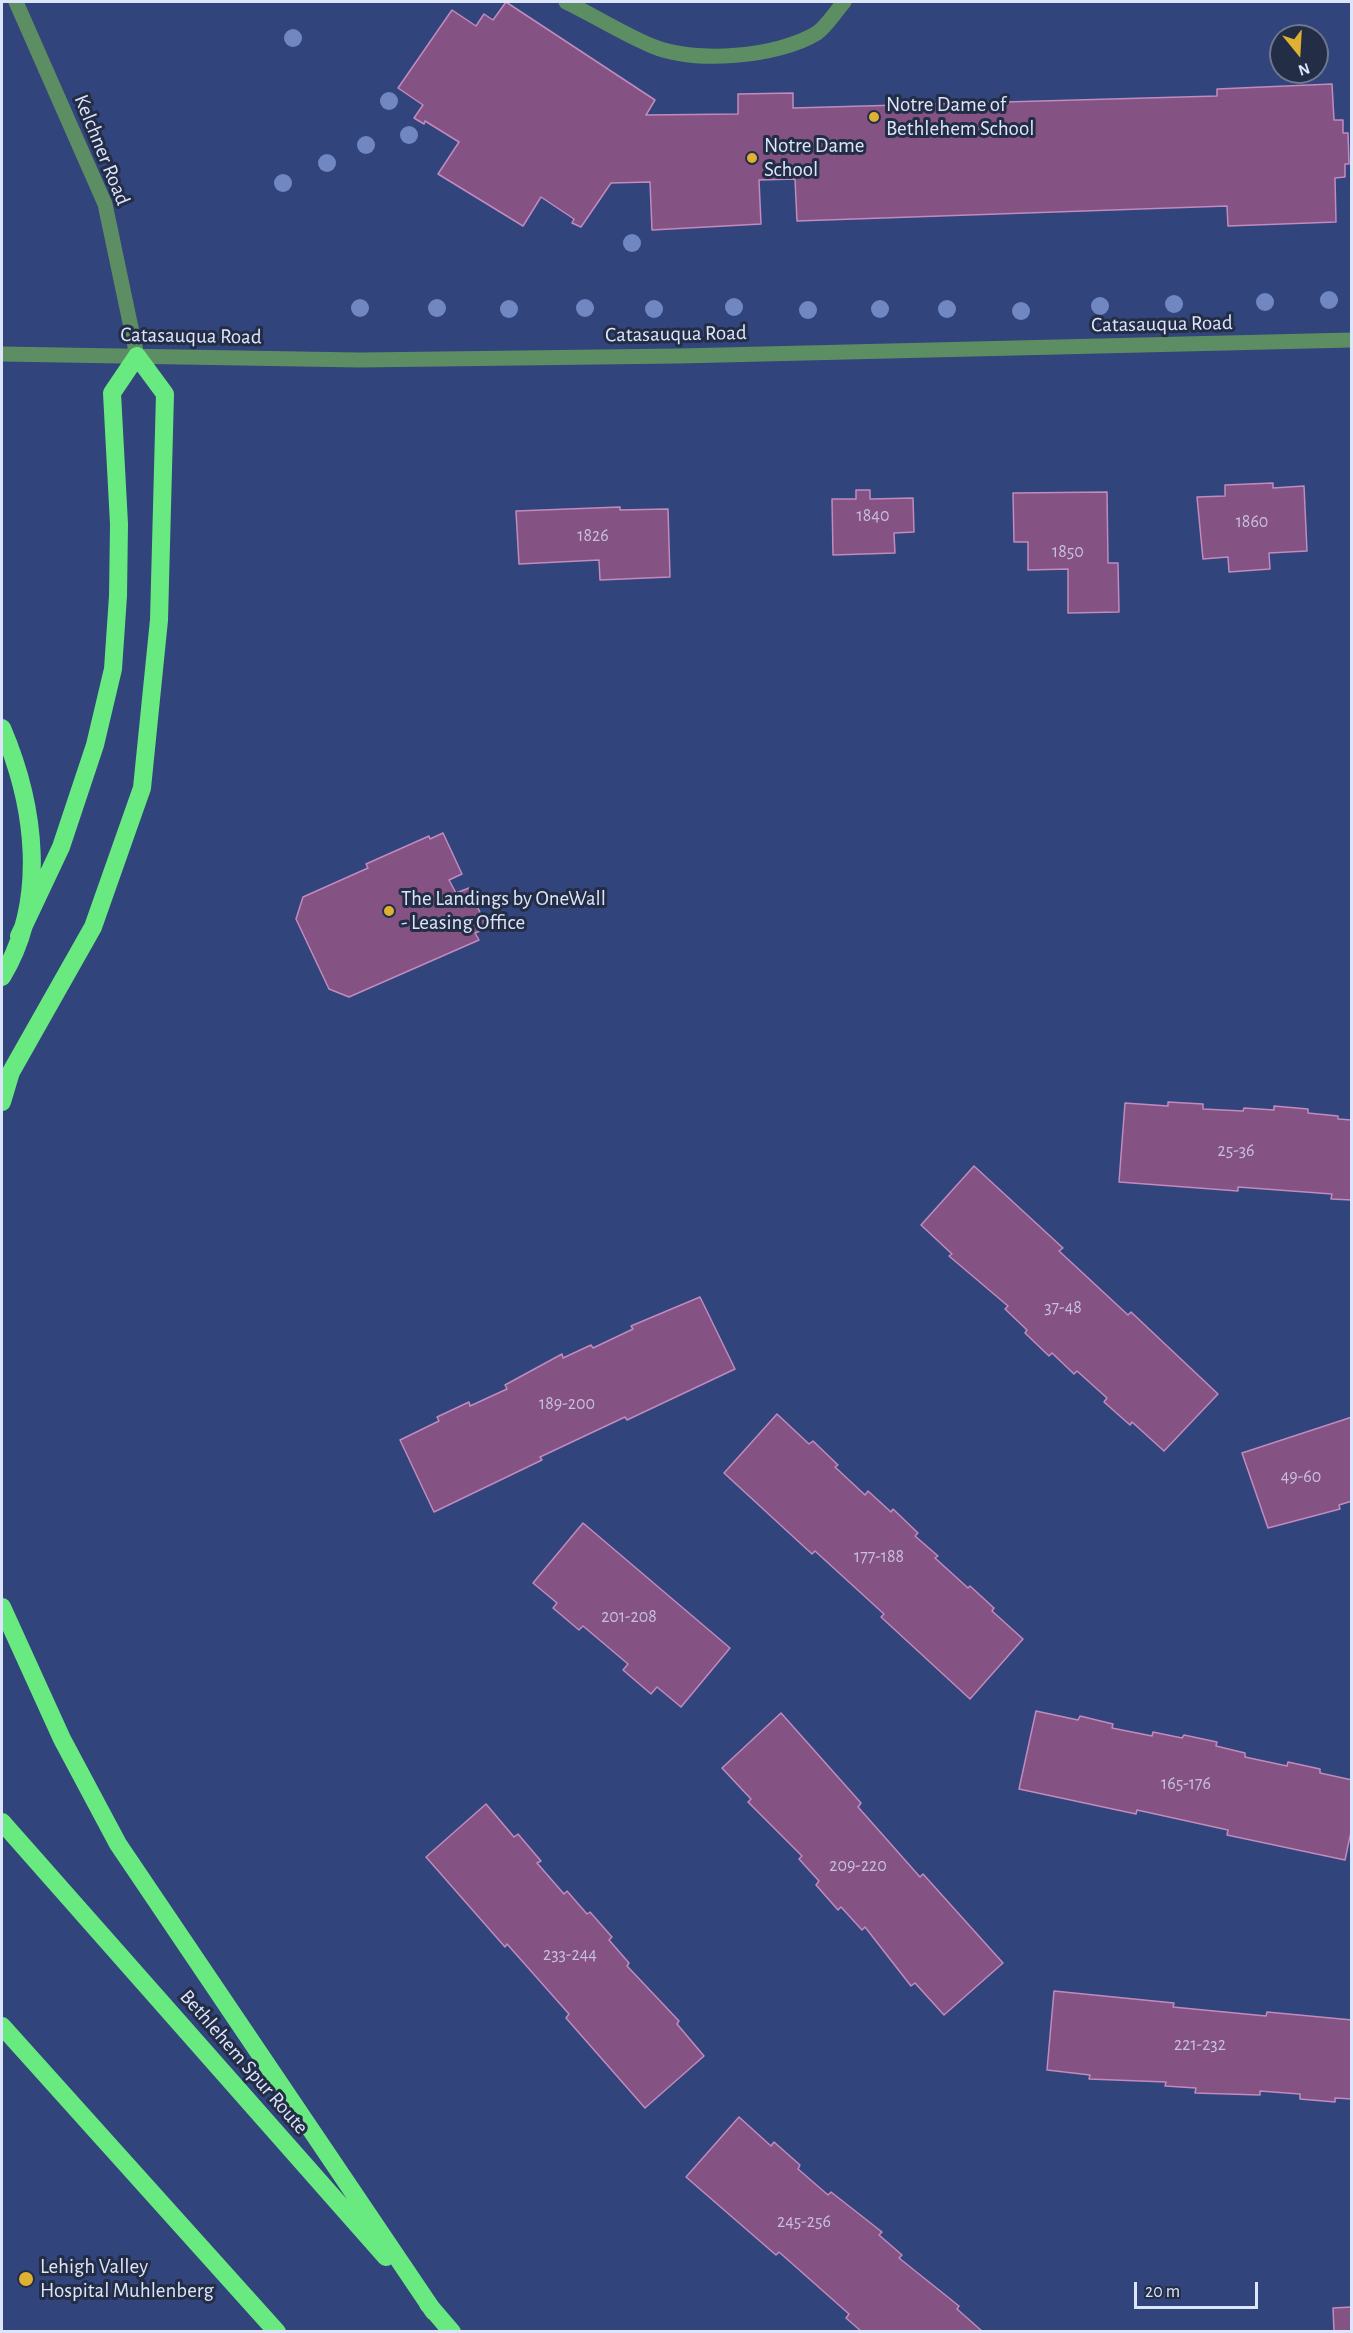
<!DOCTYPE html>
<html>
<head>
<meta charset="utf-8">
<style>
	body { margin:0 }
	#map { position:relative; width:1353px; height:2333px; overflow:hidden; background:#31447b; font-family:"Alegreya Sans",sans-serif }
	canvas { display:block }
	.frame { position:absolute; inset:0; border:3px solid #dde5fa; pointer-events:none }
	.north { position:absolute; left:1269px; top:24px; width:60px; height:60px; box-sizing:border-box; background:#232d46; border:2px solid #6d778e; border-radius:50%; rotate:162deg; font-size:16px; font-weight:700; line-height:24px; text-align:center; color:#dde5fa }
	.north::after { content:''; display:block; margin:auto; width:21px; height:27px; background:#deb133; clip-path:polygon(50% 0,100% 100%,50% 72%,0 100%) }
	.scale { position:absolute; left:1134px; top:2282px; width:124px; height:27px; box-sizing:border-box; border:3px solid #dde5fa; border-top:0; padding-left:8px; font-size:18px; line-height:21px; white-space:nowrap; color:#dde5fa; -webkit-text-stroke:4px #232d46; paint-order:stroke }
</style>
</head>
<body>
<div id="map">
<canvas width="1353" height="2333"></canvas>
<div class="frame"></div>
<div class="north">N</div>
<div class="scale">20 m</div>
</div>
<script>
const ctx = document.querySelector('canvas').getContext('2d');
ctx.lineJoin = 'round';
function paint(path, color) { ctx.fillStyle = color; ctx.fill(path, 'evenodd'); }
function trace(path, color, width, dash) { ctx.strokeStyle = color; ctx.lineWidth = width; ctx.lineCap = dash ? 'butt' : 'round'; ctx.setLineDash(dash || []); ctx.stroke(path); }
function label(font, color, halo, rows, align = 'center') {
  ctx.font = font + ' "Alegreya Sans",sans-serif'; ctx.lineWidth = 6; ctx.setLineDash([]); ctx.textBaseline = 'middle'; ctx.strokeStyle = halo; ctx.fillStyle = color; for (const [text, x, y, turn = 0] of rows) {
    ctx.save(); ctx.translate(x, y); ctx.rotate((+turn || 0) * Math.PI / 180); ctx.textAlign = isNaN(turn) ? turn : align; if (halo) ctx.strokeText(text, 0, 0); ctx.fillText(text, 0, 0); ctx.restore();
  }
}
const building = new Path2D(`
	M506 2 655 100 646 115 738 114V94L793 93V108L1217 96V89L1332 84 1334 120H1343V133H1348L1349 164H1345V177L1335 178 1336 222 1228 226 1227 206 797 221 795 179 759 180 761 224 652 230 650 182 611 183 581 227 572 223 574 219 541 197 523 226 438 174 459 142 425 121 424 124 414 118 423 105 398 88 452 10 476 26 484 14 493 20Z
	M1273 483V488L1304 486 1307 551 1269 553 1270 569 1229 572 1228 557 1203 559 1197 497 1225 496V485Z
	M856 490H870V499L913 498 914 532 894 533 895 553 833 555 832 499H856Z
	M1107 492 1108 563H1118L1119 612 1068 613V569L1028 570V542H1014L1013 493Z
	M620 507V510L668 509 670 577 600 580 599 560 519 564 516 511Z
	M443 833 462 874 449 880 456 893 469 888 487 928 475 933 479 940 349 997 329 989 296 919 303 897 368 868 366 864 429 836 430 839Z
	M1168 1102 1203 1104V1109L1243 1111 1244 1108 1274 1110V1106L1308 1109V1113L1338 1116V1119L1352 1120V1200L1331 1199 1332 1194 1238 1187V1191L1119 1182 1125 1103 1168 1106Z
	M974 1166 1063 1248 1059 1251 1128 1315 1131 1312 1218 1394 1164 1451 1132 1422 1130 1425 1104 1402 1107 1398 1077 1371 1074 1374 1052 1353 1049 1356 1025 1333 1027 1330 1005 1309 1008 1306 949 1256 952 1254 921 1225Z
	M700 1297 735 1369 627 1420 625 1417 540 1457 542 1460 434 1512 400 1440 439 1421 437 1417 469 1402 470 1406 507 1389 505 1385 562 1354 563 1358 591 1345 593 1348 633 1329 631 1326Z
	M777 1414 809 1444 813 1441 838 1465 835 1467 865 1495 868 1491 891 1512 893 1509 918 1533 915 1536 938 1556 935 1558 968 1588 970 1586 994 1608 992 1611 1023 1639 970 1699 881 1617 884 1614 815 1551 812 1554 724 1473Z
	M1352 1417V1501L1339 1505 1340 1509 1268 1528 1242 1453Z
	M583 1523 730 1648 681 1707 657 1687 651 1694 623 1670 628 1664 583 1626 579 1630 553 1608 557 1603 533 1583Z
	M1036 1711 1078 1720 1080 1716 1113 1724 1112 1728 1152 1736 1153 1732 1182 1738 1184 1735 1217 1742 1216 1746 1245 1753V1757L1287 1766 1288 1762 1320 1769V1773L1352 1780V1827L1345 1860 1227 1835 1228 1830 1137 1810 1136 1814 1019 1789Z
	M781 1713 861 1803 858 1807 920 1877 923 1874 1003 1963 944 2015 915 1983 911 1986 865 1927 862 1930 841 1907 838 1910 816 1885 819 1881 799 1859 802 1856 748 1802 751 1799 722 1768Z
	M486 1804 514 1837 518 1834 541 1861 537 1863 564 1894 567 1891 587 1914 590 1912 612 1937 609 1940 629 1963 627 1966 679 2021 677 2024 704 2056 645 2108 566 2018 569 2014 507 1944 505 1947 426 1857Z
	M1054 1991 1174 2003 1173 2007 1266 2016 1267 2012 1352 2020V2099L1335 2098V2102L1300 2099V2094L1260 2091V2095L1195 2093 1196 2088 1165 2086 1166 2082 1089 2079 1090 2075 1047 2070Z
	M739 2117 771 2146 774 2142 800 2165 798 2169 828 2195 831 2192 882 2232 879 2235 902 2255 899 2258 959 2306 957 2309 983 2332H862L846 2318 849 2314 779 2252 776 2255 686 2177Z
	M1352 2307V2332H1334L1333 2308Z`);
const minor = new Path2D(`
	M16 2 105 204 137 356
	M566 2C595 16 623 34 652 46 695 64 778 57 817 33 827 26 836 11 844 2
	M2 354 360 360 679 356 1352 340`);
const highway = new Path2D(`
	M2 728C35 805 48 900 2 977
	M2 1102 11 1072 93 927 142 788 159 620 165 394 137 356 112 393 119 524 118 596 113 669 95 745 61 847 19 936
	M2 1607 62 1739 118 1844 434 2312
	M2 1822 386 2257
	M2 2026 277 2332
	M428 2304 452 2332`);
const trees = [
	[293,38],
	[389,101],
	[409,135],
	[366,145],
	[327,163],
	[283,183],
	[632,243],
	[1329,300],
	[1265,302],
	[1174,304],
	[1100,306],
	[734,307],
	[360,308],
	[437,308],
	[585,308],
	[509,309],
	[654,309],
	[880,309],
	[947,309],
	[808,310],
	[1021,311]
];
const markers = [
	[874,117,6,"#deb133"],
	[752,158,6,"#deb133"],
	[389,911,6,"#deb133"],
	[26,2279,8,"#deb133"]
];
const numberNames = [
	["1840",873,516],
	["1860",1252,522],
	["1826",593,536],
	["1850",1068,552],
	["25-36",1236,1151],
	["37-48",1063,1308],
	["189-200",567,1404],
	["49-60",1301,1477],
	["177-188",879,1557],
	["201-208",629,1617],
	["165-176",1186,1784],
	["209-220",858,1866],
	["233-244",570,1955],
	["221-232",1200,2045],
	["245-256",804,2222]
];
const poiNames = [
	["Notre Dame of",886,105],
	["Bethlehem School",886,129],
	["Notre Dame",764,146],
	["School",764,170],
	["The Landings by OneWall",401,899],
	["- Leasing Office",401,923],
	["Lehigh Valley",40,2267],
	["Hospital Muhlenberg",40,2291]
];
const streetNames = [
	["Kelchner Road",102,150,68],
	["Catasauqua Road",1162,324,-1],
	["Catasauqua Road",676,334,-1],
	["Catasauqua Road",191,336,1],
	["Bethlehem Spur Route",244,2062,49]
];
paint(building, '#845283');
trace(building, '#c18bbf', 1.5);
trace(minor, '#5c8d63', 15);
trace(highway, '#68ea80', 18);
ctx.fillStyle = '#7187c2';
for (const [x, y] of trees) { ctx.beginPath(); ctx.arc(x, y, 9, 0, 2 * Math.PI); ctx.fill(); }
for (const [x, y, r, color] of markers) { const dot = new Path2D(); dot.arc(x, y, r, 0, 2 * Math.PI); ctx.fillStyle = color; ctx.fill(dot); trace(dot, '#232d46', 2); }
label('18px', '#c7c0dc', null, numberNames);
label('21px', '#dde5fa', '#232d46', poiNames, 'left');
label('21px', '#dde5fa', '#232d46', streetNames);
</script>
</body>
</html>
